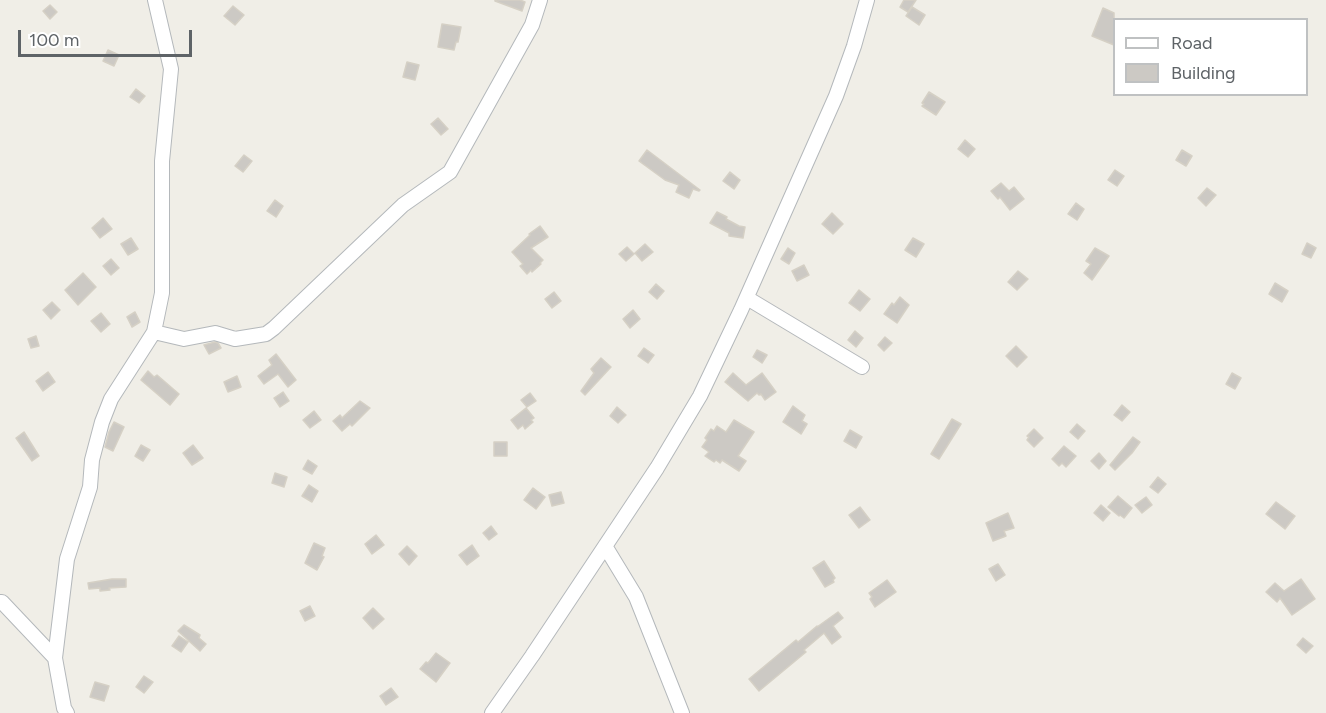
<!DOCTYPE html>
<html>
<head>
<meta charset="utf-8">
<style>
	body { margin:0 }
	#map { position:relative; width:1326px; height:713px; overflow:hidden; background:#f0eee7; font-family:Figtree,sans-serif }
	canvas { display:block }
	.legend { position:absolute; left:1113px; top:18px; width:195px; height:78px; box-sizing:border-box; background:#fff; border:2px solid #bfc1c2; margin:0; padding:8px 10px; list-style:none; font-size:18px; color:#5e6367 }
	.legend li { display:flex; align-items:center; gap:12px; height:30px }
	.legend b { width:30px; border:2px solid #bfc1c2 }
	.scale { position:absolute; left:18px; top:30px; width:174px; height:27px; box-sizing:border-box; border:3px solid #5e6367; border-top:0; padding-left:8px; font-size:18px; line-height:21px; white-space:nowrap; color:#5e6367; -webkit-text-stroke:4px #fff; paint-order:stroke }
</style>
</head>
<body>
<div id="map">
<canvas width="1326" height="713"></canvas>
<ul class="legend">
<li><b style="height:8px;background:#fff"></b>Road</li>
<li><b style="height:16px;background:#ccc9c4"></b>Building</li>
</ul>
<div class="scale">100 m</div>
</div>
<script>
const ctx = document.querySelector('canvas').getContext('2d');
ctx.lineJoin = 'round';
function paint(path, color) { ctx.fillStyle = color; ctx.fill(path, 'evenodd'); }
function trace(path, color, width, dash) { ctx.strokeStyle = color; ctx.lineWidth = width; ctx.lineCap = dash ? 'butt' : 'round'; ctx.setLineDash(dash || []); ctx.stroke(path); }
const building = new Path2D(`
	M495 0H520L525 2 522 11 495 1Z
	M904 0H916L908 12 900 7Z
	M50 5 57 12 50 19 43 11Z
	M233 6 244 15 235 25 224 16Z
	M912 7 925 15 919 25 906 16Z
	M1103 8 1114 13V45L1092 36Z
	M442 24 461 27 458 42H456L454 50 438 47Z
	M108 50 119 55 114 66 103 61Z
	M407 62 419 65 415 80 403 77Z
	M136 89 145 96 139 103 130 97Z
	M929 92 945 102 936 115 922 106 924 104 922 103Z
	M438 118 448 129 441 135 431 124Z
	M965 140 975 149 968 157 958 149Z
	M647 150 700 190 699 191 693 189 689 198 676 192 679 185 665 180 639 161Z
	M1182 150 1192 156 1186 166 1176 160Z
	M244 155 252 161 243 172 235 166Z
	M1115 170 1124 176 1117 186 1108 180Z
	M730 172 740 180 734 189 723 181Z
	M1001 183 1009 191 1014 187 1024 199 1010 210 1000 197 998 199 991 191Z
	M1207 188 1216 195 1206 206 1198 198Z
	M275 200 283 206 276 217 267 211Z
	M1076 203 1084 209 1077 220 1068 214Z
	M717 212 727 217 726 219 739 226 745 227 743 238 729 236V233L710 223Z
	M832 213 843 224 833 234 822 224Z
	M103 218 112 229 100 238 92 228Z
	M540 226 548 237 531 248 543 260 540 263 541 264 532 272 531 270 527 274 520 266 523 264 512 252 530 235 529 234Z
	M131 238 138 249 128 255 121 244Z
	M913 238 924 244 916 257 905 250Z
	M1307 243 1316 248 1311 258 1302 254Z
	M645 244 653 252 642 261 635 253Z
	M627 247 634 254 626 261 619 254Z
	M788 248 795 253 789 264 781 259Z
	M1095 248 1109 256 1092 280 1084 273 1091 264 1086 261Z
	M111 259 119 268 111 275 103 266Z
	M804 265 809 275 797 281 792 271Z
	M1018 271 1028 279 1017 290 1008 282Z
	M83 273 96 287 78 305 65 290Z
	M1275 283 1288 291 1282 302 1269 294Z
	M656 284 664 291 657 299 649 292Z
	M859 290 870 299 860 311 849 303Z
	M554 292 561 301 552 308 545 299Z
	M900 297 909 305 897 323 884 314 892 303 894 305Z
	M52 302 60 310 51 319 43 310Z
	M633 310 640 319 630 328 623 319Z
	M135 312 140 322 132 327 127 317Z
	M101 313 110 324 101 332 91 321Z
	M855 331 863 338 856 347 848 340Z
	M36 336 39 346 31 348 28 339Z
	M885 337 892 343 884 351 878 345Z
	M215 342 218 343 221 348 209 354 204 345Z
	M1016 346 1027 357 1017 367 1006 356Z
	M644 348 654 355 648 363 638 356Z
	M757 350 767 355 762 363 753 357Z
	M276 354 296 380 288 387 278 374 264 384 258 376 272 365 269 360Z
	M601 358 611 367 585 395 581 391 594 373 591 369Z
	M148 371 154 377 157 375 179 394 170 405 141 380Z
	M48 372 55 382 43 391 36 381Z
	M733 373 746 385 762 373 776 392 765 400 761 394 759 395 757 393 748 401 725 382Z
	M1232 373 1241 378 1235 389 1226 384Z
	M237 376 241 387 228 392 224 382Z
	M283 392 289 401 280 407 274 398Z
	M530 393 536 401 527 407 521 400Z
	M360 401 370 408 352 426 350 424 342 431 333 421 340 415 342 418Z
	M1122 405 1130 412 1122 421 1114 415Z
	M793 406 805 415 802 421 807 424 801 434 783 422Z
	M617 407 626 415 618 423 610 416Z
	M526 408 534 418 531 420 533 422 525 429 523 425 518 429 511 420Z
	M314 411 321 420 310 428 303 420Z
	M952 419 961 424 939 459 931 454Z
	M734 420 754 432 738 456 746 461 739 471 722 460 720 463 716 460 714 462 705 456 709 452 702 447 707 440 705 438 711 429 714 431 717 426 726 432Z
	M114 422 124 427 113 451 105 447 109 432Z
	M1077 424 1085 431 1078 439 1070 432Z
	M1034 429 1043 438 1034 447 1027 440 1029 437 1027 436Z
	M850 430 862 437 856 448 844 441Z
	M24 432 39 456 32 461 16 438Z
	M1133 437 1140 442 1132 453 1115 470 1110 465Z
	M494 442H507V456H494Z
	M141 445 150 450 143 461 135 456Z
	M193 445 203 458 192 465 183 453Z
	M1064 446 1076 456 1066 467 1062 463 1059 466 1052 459Z
	M1099 453 1106 461 1099 469 1091 461Z
	M308 460 317 466 312 474 303 469Z
	M275 473 287 477 284 487 272 483Z
	M1158 477 1166 484 1158 493 1150 487Z
	M309 485 318 491 312 502 302 496Z
	M533 488 545 497 536 509 524 500Z
	M561 492 564 503 552 506 549 495Z
	M1118 496 1132 508 1124 518 1120 515 1119 516 1108 507Z
	M1146 497 1152 505 1142 513 1135 505Z
	M1276 502 1295 516 1285 529 1266 514Z
	M1101 505 1110 513 1103 521 1094 513Z
	M860 507 870 520 859 528 849 515Z
	M1008 513 1014 528 1004 531 1006 536 993 541 986 523Z
	M491 526 497 534 489 540 483 533Z
	M376 535 384 545 372 554 365 544Z
	M314 543 325 548 322 556 324 557 317 570 305 563Z
	M472 545 479 556 467 565 459 555Z
	M407 546 417 556 409 565 399 554Z
	M824 561 835 578 833 580 834 582 825 587 813 568Z
	M998 564 1005 575 996 581 989 569Z
	M112 579H126V587L109 588 110 590 100 591V588L89 589 88 583Z
	M1301 579 1315 599 1292 615 1280 598 1277 602 1266 592 1275 583 1284 591Z
	M887 580 896 592 875 607 870 599 872 597 869 593Z
	M310 606 315 616 305 621 300 611Z
	M373 608 384 619 373 629 363 618Z
	M838 612 843 618 833 626 841 637 832 644 824 633 804 650 806 652 759 691 749 679 796 640 798 642 817 626V627Z
	M184 625 200 635 199 638 206 644 200 651 178 631Z
	M179 636 188 642 181 652 172 646Z
	M1303 638 1313 646 1306 653 1297 645Z
	M436 653 450 663 436 682 420 669 426 662 428 663Z
	M144 676 153 682 144 693 136 687Z
	M95 682 109 686 104 701 90 697Z
	M391 688 398 697 386 705 380 696Z`);
const street = new Path2D(`
	M747 298 862 367
	M154 332 184 339 215 333 235 339 266 334 274 328 403 205 450 172 532 25 540 0
	M605 546 636 597 682 713
	M0 602H2L55 658
	M67 713 64 708 55 658 67 559 90 487 92 460 102 422 111 399 154 332 162 293V161L171 69 155 0
	M492 713 532 656 657 468 700 396 741 310 836 96 854 46 867 0`);
paint(building, '#ccc9c4');
trace(building, '#d5d0c5', 1.5);
trace(street, '#b4b8bb', 16);
trace(street, '#fff', 14);
</script>
</body>
</html>
